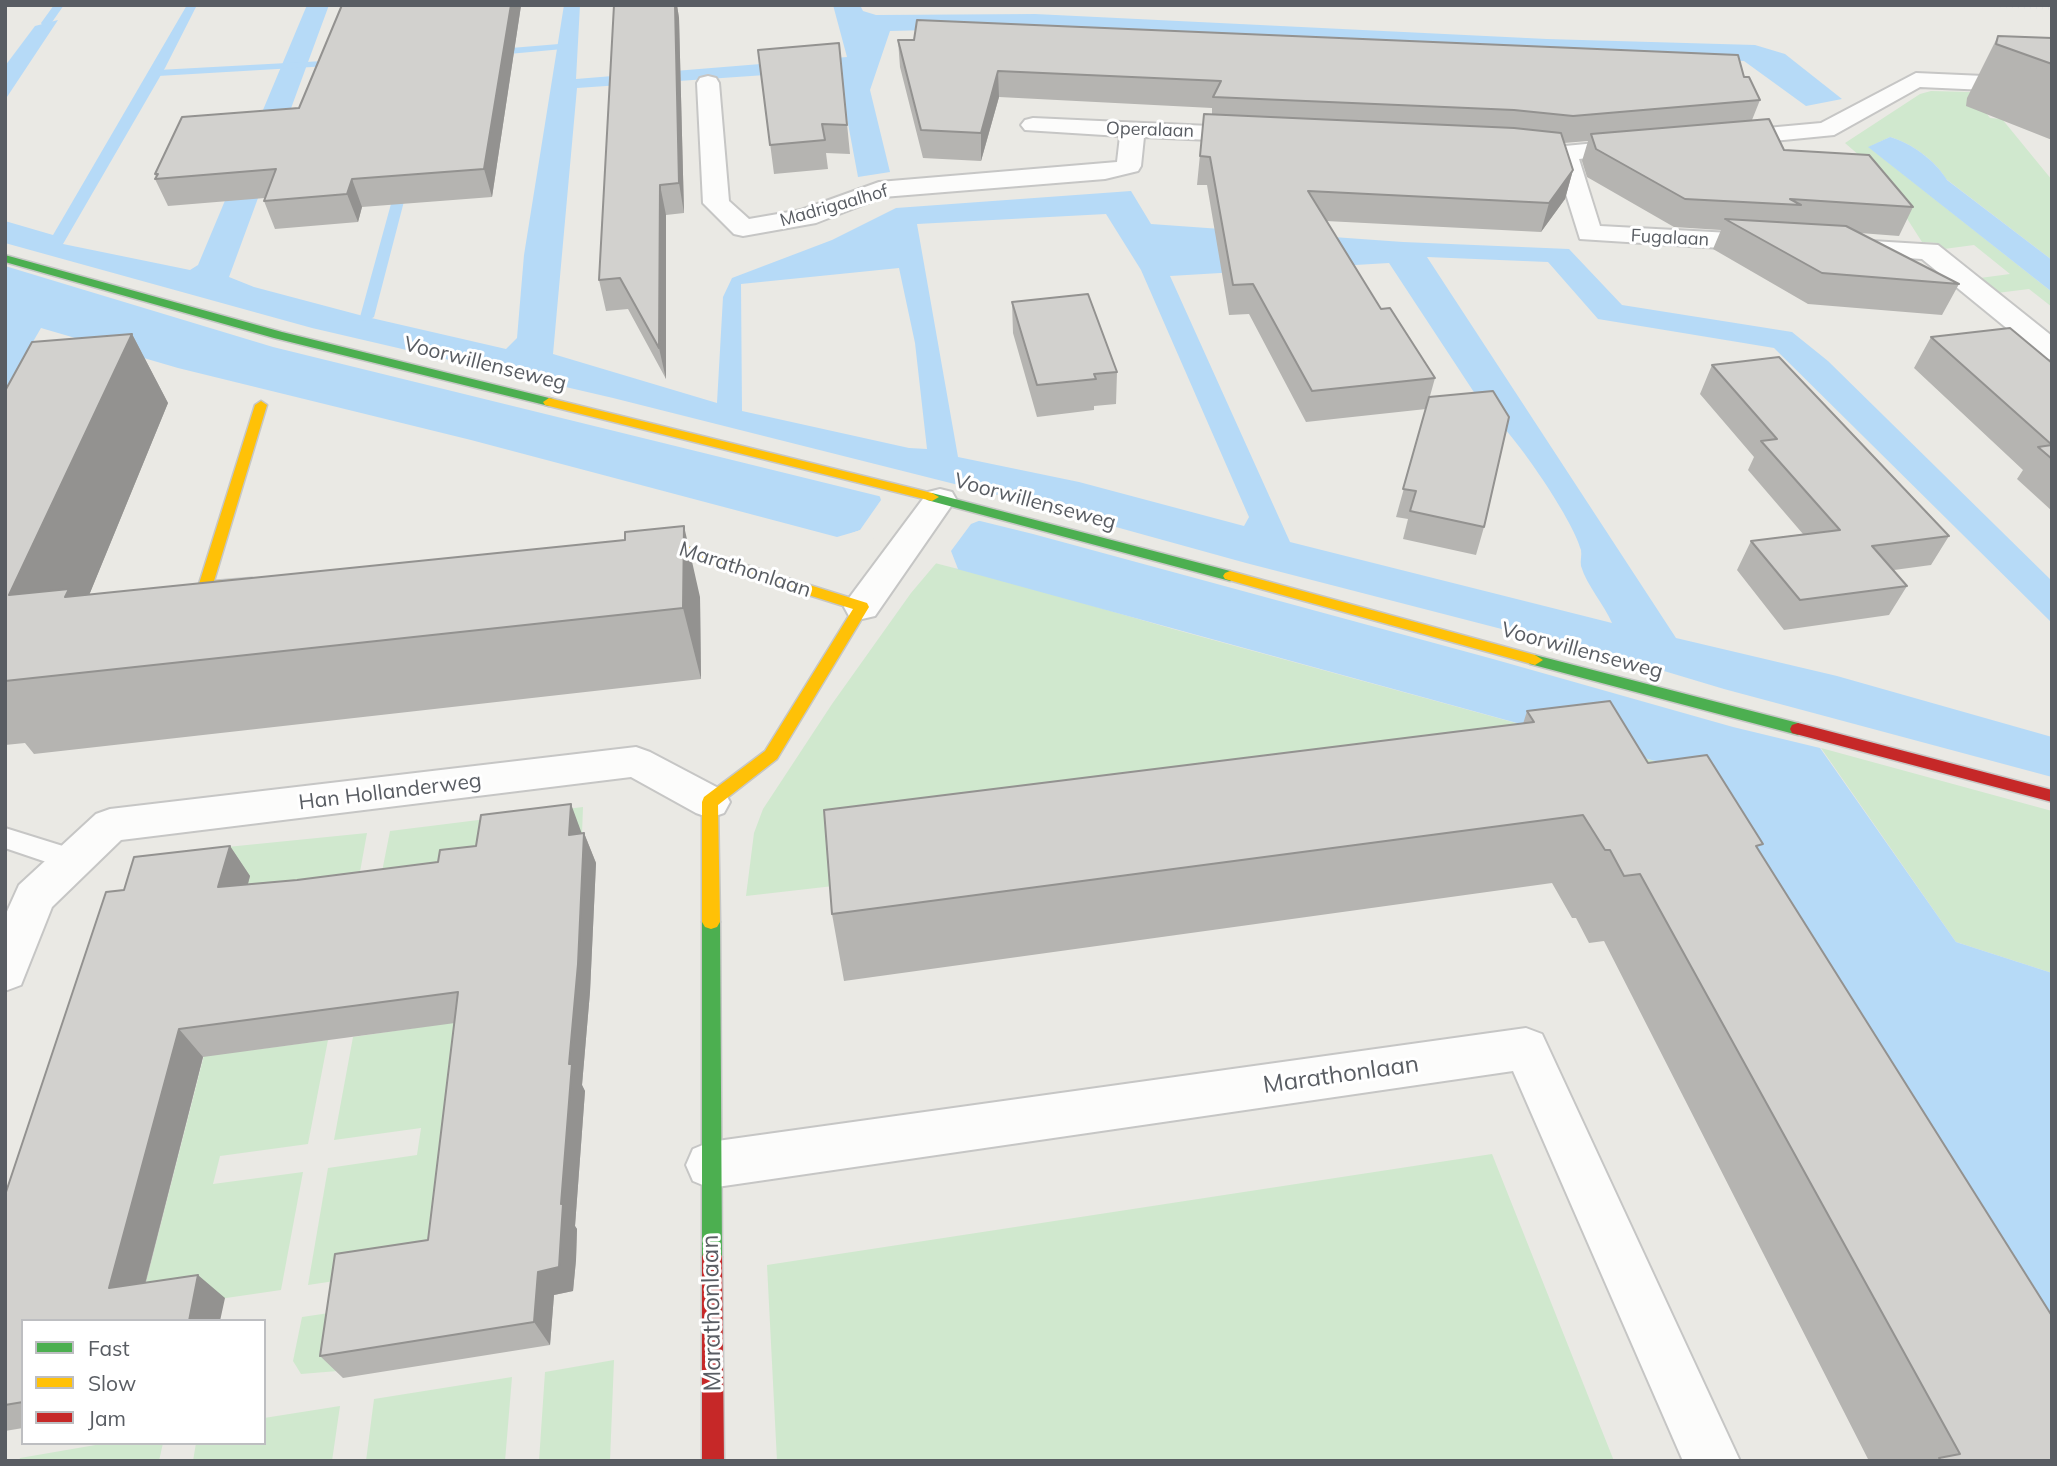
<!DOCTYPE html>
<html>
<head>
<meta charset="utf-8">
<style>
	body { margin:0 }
	#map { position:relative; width:2057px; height:1466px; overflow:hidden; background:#eae9e4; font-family:Mulish,sans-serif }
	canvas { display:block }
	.frame { position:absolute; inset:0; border:7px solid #595d63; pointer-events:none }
	.legend { position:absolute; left:21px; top:1319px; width:245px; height:126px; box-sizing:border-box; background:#fff; border:2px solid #bdbec1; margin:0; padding:9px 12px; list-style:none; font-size:21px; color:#595d63 }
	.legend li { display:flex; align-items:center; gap:14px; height:35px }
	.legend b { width:35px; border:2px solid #bdbec1 }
</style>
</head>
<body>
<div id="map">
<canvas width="2057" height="1466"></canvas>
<div class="frame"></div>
<ul class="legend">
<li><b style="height:9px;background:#4caf50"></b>Fast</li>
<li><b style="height:9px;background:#ffc107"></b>Slow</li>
<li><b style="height:9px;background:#c62828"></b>Jam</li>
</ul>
</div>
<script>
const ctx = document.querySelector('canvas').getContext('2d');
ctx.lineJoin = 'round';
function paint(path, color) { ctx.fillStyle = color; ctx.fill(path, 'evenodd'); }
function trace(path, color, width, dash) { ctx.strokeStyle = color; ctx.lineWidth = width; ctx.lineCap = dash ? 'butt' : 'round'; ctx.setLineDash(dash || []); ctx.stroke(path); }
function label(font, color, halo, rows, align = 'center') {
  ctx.font = font + ' Mulish,sans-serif'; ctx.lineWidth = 6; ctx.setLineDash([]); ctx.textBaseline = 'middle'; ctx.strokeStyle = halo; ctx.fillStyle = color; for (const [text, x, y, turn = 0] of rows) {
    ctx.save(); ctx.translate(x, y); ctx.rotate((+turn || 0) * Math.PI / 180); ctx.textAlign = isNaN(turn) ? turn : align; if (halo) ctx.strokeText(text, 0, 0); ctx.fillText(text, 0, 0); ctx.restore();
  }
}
const green = new Path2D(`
	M1931 91 1971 92 1990 118 2002 119 2052 180V260L1946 179C1935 160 1911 143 1890 137L1869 147 2052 292V307L2029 289 1997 293 1980 278 2010 274 1974 245 1944 249 1937 243 1922 242 1876 170 1845 143 1920 94Z
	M938 561 1173 629 1706 775 1595 799 746 896 754 833 763 809 832 704 911 593Z
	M1821 748 2052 811V973L1956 942Z
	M583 807 582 834 376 902 390 831Z
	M367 833 354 905 245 1051 328 1040 308 1144 220 1156 213 1184 303 1172 281 1290 185 1304 136 1321 222 985 157 887 167 853Z
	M488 897 436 1363 301 1374 293 1361 302 1317 397 1303 355 1278 308 1285 328 1168 417 1155 421 1128 334 1140 353 1037 435 1025Z
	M1492 1154 1614 1461H777L767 1265Z
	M614 1360 610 1461H539L545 1372Z
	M512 1377 505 1461H366L374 1399Z
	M340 1406 332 1461H193L196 1443H264V1418Z
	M107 1443H163L159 1461H19L20 1458Z`);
const water = new Path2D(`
	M187 5H197L165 68 63 244 190 270 198 265 307 5H329L229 277 254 287 367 317 506 349 517 338 524 255 564 5H580L576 79 847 57 833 5H860L863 11 876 15 1035 14 1547 39 1755 45 1785 54 1842 99 1806 106 1744 61 1009 28 890 31 870 90 890 172 858 177 838 70 577 88 553 354 717 403 723 297 732 278 832 240 896 208 1131 191 1151 224 1403 242 1569 249 1622 305 1792 332 1828 361 2052 581V623L1774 348 1598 319 1548 262 1427 257 1676 638 1837 676 2052 737V777L1724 689 1664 671 1645 662V666L1246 563 1022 501 613 398 312 328 5 243V221L53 235ZM1106 214 1141 270 1249 517 1244 526 1079 482 958 457 917 224ZM1389 263 1485 409C1510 427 1573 519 1581 550 1582 555 1580 561 1581 566 1587 586 1604 604 1612 623L1290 542 1170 276ZM899 268 915 343 927 449 909 448 742 411 741 284Z
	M58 20 5 100V66L35 26Z
	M1890 137C1911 143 1935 160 1947 180L2052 260V292L1868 147Z
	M5 266 273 347 1033 534 1493 659 1733 727 1820 748 1956 942 2052 973V1319L1706 775 957 569 861 530 837 537 471 440 178 368 41 328 5 390Z`);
const pier = new Path2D(`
	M878 491 986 518 971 524 951 551 958 569 931 562 861 534 837 539 860 530 881 500Z`);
const stream = new Path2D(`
	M54 5H64L50 25H42L41 23Z
	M559 44 564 47 563 49 487 56 482 53 487 50Z
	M342 60 348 63 346 65 158 76 152 73 158 70Z
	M403 178 409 182 374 317 367 321 362 320 360 317 397 182Z`);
const lane = new Path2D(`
	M5 828 82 852 86 860 82 868 73 871 5 848Z`);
const street = new Path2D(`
	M1916 73 2052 79V93L1920 87 1834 135 1723 146 1714 144 1711 139 1714 134 1723 132 1821 123Z
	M708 76 716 78 719 83 729 201 749 219 801 210 879 182 1117 162 1120 136 1025 130 1021 125 1025 120 1033 118 1254 128 1262 130 1266 135 1262 140 1254 142 1144 137 1141 166 1138 171 1105 179 883 197 816 223 743 236 734 234 703 203 697 83 700 78Z
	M1638 139 1647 141 1650 146 1647 151 1579 159 1600 226 1768 235 1777 237 1781 243 1777 249 1768 251 1580 239 1555 159 1508 153 1505 148 1508 143 1517 141 1565 146Z
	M1839 239 1938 245 2052 336V360L2042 357 1922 259 1830 253 1826 247 1830 241Z
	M940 489 952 492 956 499 875 616 862 619 849 616 844 607 849 598 928 492Z
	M636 747 650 752 724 791 730 802 724 813 710 818 696 813 631 777 121 840 52 907 21 985 5 991V916L19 885 96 814 110 809Z
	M1526 1028 1542 1034 1740 1461H1683L1513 1071 710 1188 693 1181 686 1165 693 1149 710 1142Z`);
const fast = new Path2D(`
	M5 255 282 332 553 399 555 402 549 406 274 338 5 262Z
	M932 493 1230 571 1237 576 1230 581 927 500 925 497Z
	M1535 655 1798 723 1806 729 1798 735 1530 664 1527 660Z
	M711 915 717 917 720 922 722 1257 719 1264 712 1267 705 1264 702 1257V922L705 917Z`);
const slow = new Path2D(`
	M549 398 932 493 939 497 932 501 545 405 543 402Z
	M261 401 267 405 214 581 252 578 259 583 252 588 200 590 198 587 255 405Z
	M666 540 867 603 869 607 777 759 718 805 720 922 717 927 711 929 705 927 702 922V802L704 797 765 751 853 609 665 550 639 552 632 547 639 542Z
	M1230 571 1535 655 1543 660 1535 665 1225 579 1223 576 1225 573Z`);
const jam = new Path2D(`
	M1798 723 2052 790V802L1792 733 1790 729 1792 725Z
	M712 1247 719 1250 722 1257 724 1461H702V1257L705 1250Z`);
const rail = new Path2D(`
	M1982 5 2052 8`);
const wall = new Path2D(`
	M342 5H521L492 197 362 207 358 222 275 229 264 201 265 198 168 206 155 179 156 177 155 174 299 108Z
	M614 5H677L679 18 684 213 666 215V379L628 309 606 311 599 280Z
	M1998 36 2052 38V140L1966 106 1967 98Z
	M898 40 1744 77 1760 100 1752 120 1784 150 1913 207 1899 236 1860 233 1959 284 1942 315 1808 304 1713 249 1721 230 1674 227 1587 177 1582 161 1588 141 1564 143 1573 170 1565 199 1541 232 1326 221 1381 309 1435 378 1430 396 1484 527 1476 555 1403 539 1408 519 1396 517 1426 409 1306 422 1249 314 1229 315 1207 185H1197L1204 114 1212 115V108L999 97 981 161 923 158 900 67Z
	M839 43 850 154 826 153 828 169 774 174 758 50Z
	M1012 302 1117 372 1116 404 1094 406V410L1037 417 1013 333Z
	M132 334 168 403 89 595 700 597 701 679 34 754 25 743 5 745V391Z
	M1931 337 2052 363V511L2017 479 2023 470 1914 368Z
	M1712 365 1949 536 1931 565 1894 570 1907 586 1889 615 1784 630 1737 570 1751 541 1803 534 1748 470 1754 457 1700 394Z
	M1527 711 1648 763 1759 851 2052 1461H1869L1604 941 1589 943 1576 918H1572L1552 883 844 981 832 914 1523 724Z
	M584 833 596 863 590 992 582 1085 585 1091 575 1226 577 1229 576 1260 573 1291 554 1295 550 1345 343 1378 320 1356 428 1240 455 1023 203 1057 146 1282 225 1298 23 1321V1428L5 1431V1195L230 846 250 876 248 884 297 880 438 862Z`);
const shadedWall = new Path2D(`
	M511 5 521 6 492 197 484 169Z
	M675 5H677L679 18 684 213 679 183Z
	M998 71 999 97 981 161V133Z
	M1573 170 1565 199 1541 232 1549 203Z
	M352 179 362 207 358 222 347 194Z
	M660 185 666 215V379L659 348Z
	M132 334 168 403 83 610 9 595Z
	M684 526 700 597 701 679 683 608Z
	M571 804 582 834 569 835Z
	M584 833 596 863 590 992 582 1085 585 1091 575 1226 577 1229 576 1260 573 1291 554 1295 550 1345 534 1322 538 1272 561 1204 569 1064Z
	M230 846 250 876 239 916 218 887Z
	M179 1029 203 1057 138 1311 109 1288Z
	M198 1275 225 1298 220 1321H189Z`);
const building = new Path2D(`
	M342 5H511L484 169 352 179 347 194 264 201 276 169 155 179 158 174H155L182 117 299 108Z
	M614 5H675L679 183 660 185 659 348 620 278 599 280Z
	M917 20 1738 55 1744 77H1749L1760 100 1573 116 1514 110 1213 97 1221 81 998 71 981 133 921 130 898 40H914Z
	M1998 36 2052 38V64L1996 44Z
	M839 43 847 125 822 124 825 140 770 145 758 50Z
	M1204 114 1514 128 1561 133 1573 170 1549 203 1308 191 1381 309 1390 308 1435 378 1312 391 1253 284 1233 285 1210 157 1200 156Z
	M1769 119 1784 150 1869 155 1913 207 1790 199 1801 205 1685 199 1596 149 1591 134Z
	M1725 219 1846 226 1959 284 1822 273Z
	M1088 294 1117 372 1094 374 1096 379 1037 385 1012 302Z
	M2010 328 2052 363V445L1931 337Z
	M132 334 9 595 69 589 65 597 625 540V532L684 526 683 608 5 681V391L32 342Z
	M1779 357 1949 536 1872 546 1907 586 1800 600 1751 541 1840 530 1761 441 1777 439 1712 365Z
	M1493 391 1509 417 1484 527 1410 511 1416 491 1403 489 1429 397Z
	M2052 445V459L2038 447Z
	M1610 701 1648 763 1707 755 1763 844 1756 846 2052 1316V1461H1941L1939 1458 1960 1454 1640 874 1624 876 1610 850H1605L1583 815 832 914 824 810 1534 722 1527 711Z
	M571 804 569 835 584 833 578 964 569 1064H572L561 1204H563L561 1235 559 1267 538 1272 534 1322 320 1356 335 1254 428 1240 458 992 179 1029 109 1288 198 1275 189 1321H23V1402L5 1405V1195L106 892 124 890 134 857 230 846 218 887 297 880 438 862 440 850 476 846 481 815Z`);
const farStreetnames = [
	["Operalaan",1150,130,2],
	["Madrigaalhof",834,206,-16],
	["Fugalaan",1670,238,3]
];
const streetNames = [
	["Voorwillenseweg",485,364,14],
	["Voorwillenseweg",1035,502,15],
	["Marathonlaan",745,570,18],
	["Voorwillenseweg",1582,651,15],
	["Han Hollanderweg",390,792,-7]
];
const nearStreetnames = [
	["Marathonlaan",1341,1075,-8],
	["Marathonlaan",712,1313,-91]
];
paint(green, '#d0e8ce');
paint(water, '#b6daf7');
paint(pier, '#eae9e4');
paint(stream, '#b6daf7');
trace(lane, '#c6c6c5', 4);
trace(street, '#c6c6c5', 4);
trace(fast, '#c6c7c6', 3);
trace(slow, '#c6c7c6', 3);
trace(jam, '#c6c7c6', 3);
paint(lane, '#fcfcfb');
paint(street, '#fcfcfb');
paint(fast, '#4caf50');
paint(slow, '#ffc107');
paint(jam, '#c62828');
trace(rail, '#e2e2e2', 3.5, [1, 5]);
paint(wall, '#b5b4b1');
paint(shadedWall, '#939290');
paint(building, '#d2d1ce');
trace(building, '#939290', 2);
label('18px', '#595d63', '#fff', farStreetnames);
label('21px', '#595d63', '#fff', streetNames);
label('24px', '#595d63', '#fff', nearStreetnames);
</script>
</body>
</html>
